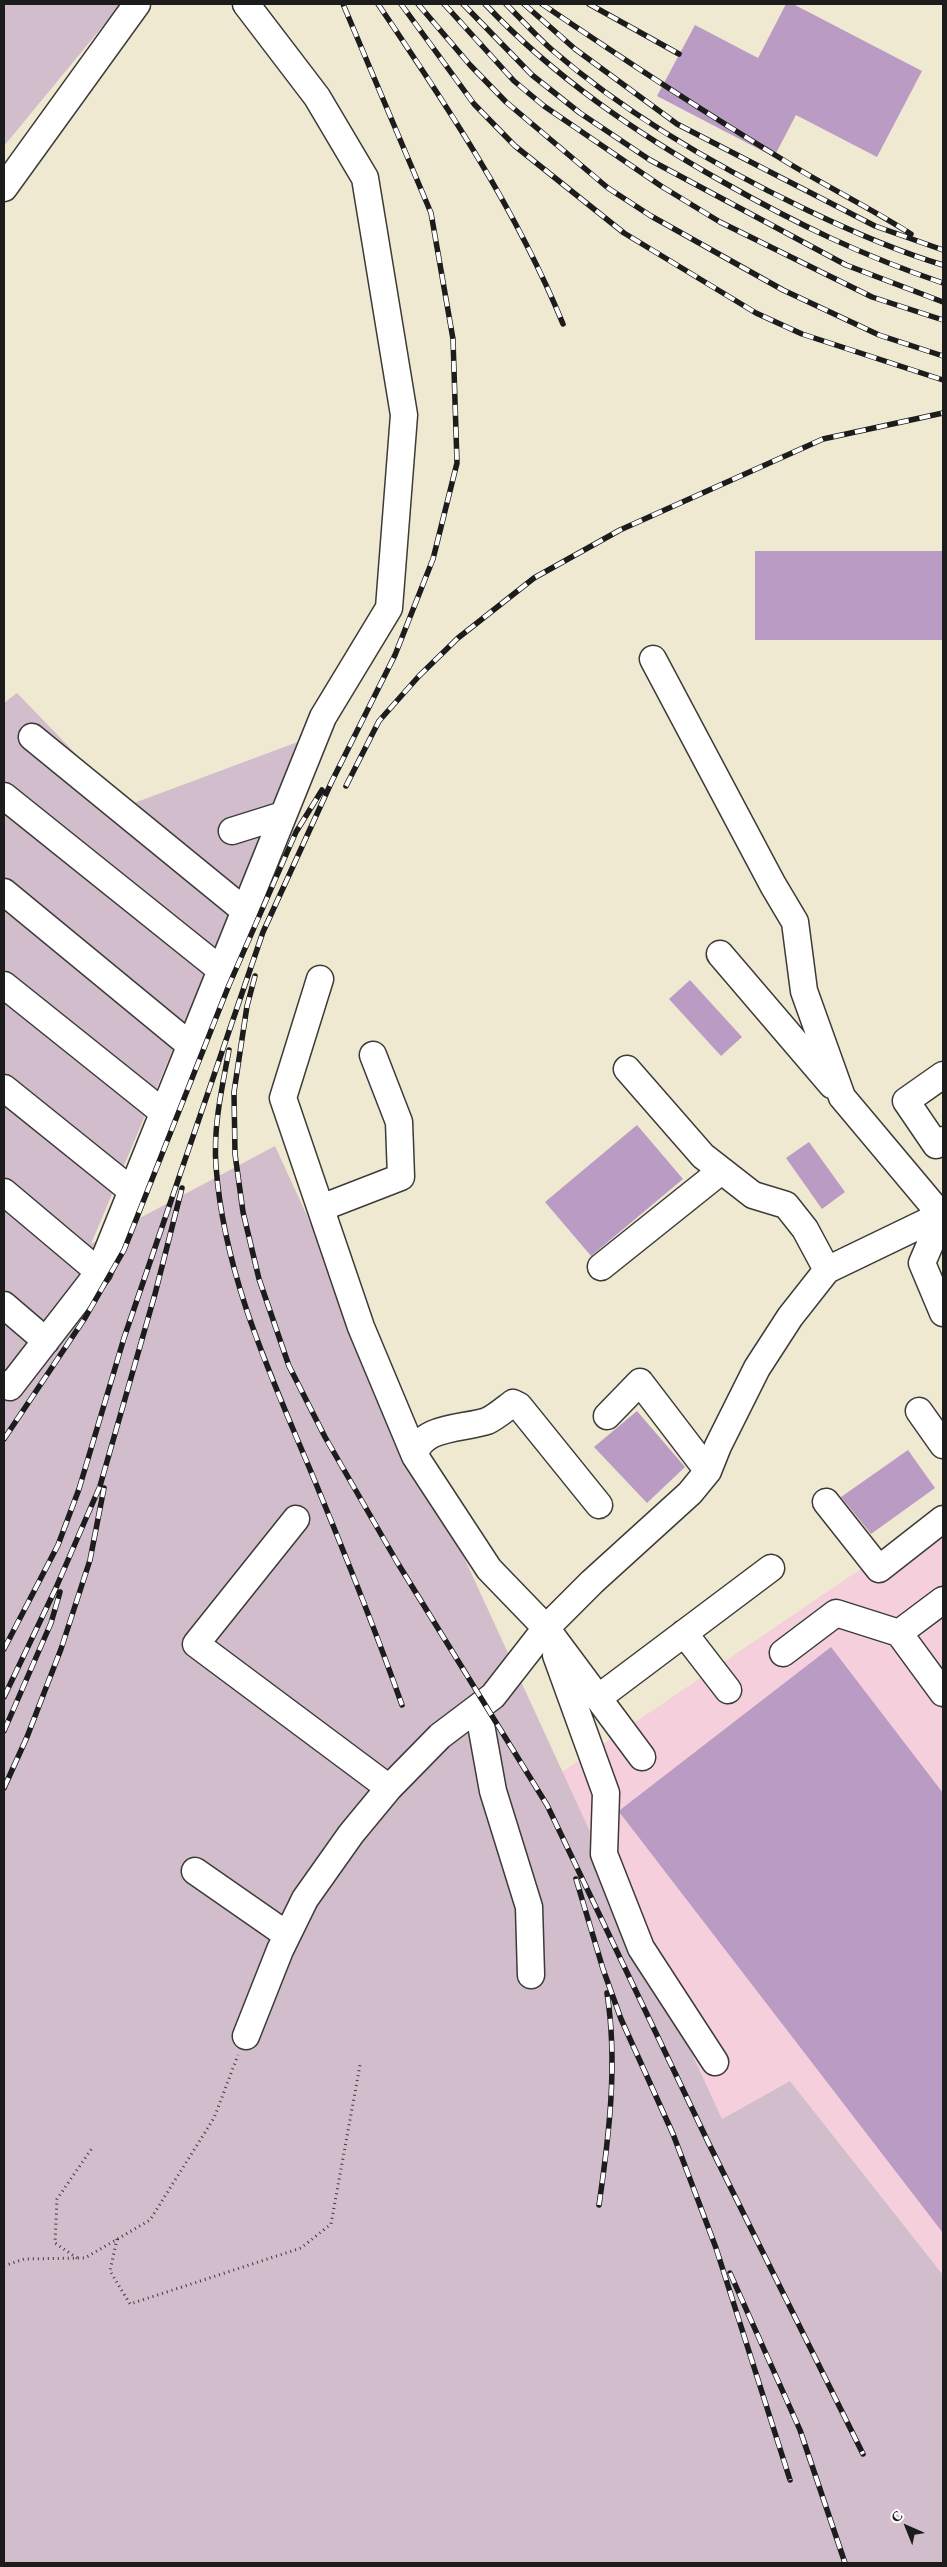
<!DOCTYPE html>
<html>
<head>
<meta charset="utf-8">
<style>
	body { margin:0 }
	#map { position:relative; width:947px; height:2567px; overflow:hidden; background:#f0e9d1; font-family:"EB Garamond",serif }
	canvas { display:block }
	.frame { position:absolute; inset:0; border:5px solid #1c1c1c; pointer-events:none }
	.north { position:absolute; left:882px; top:2502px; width:50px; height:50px; -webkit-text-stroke:4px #fff; paint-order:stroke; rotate:316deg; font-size:14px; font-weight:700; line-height:20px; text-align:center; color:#1c1c1c }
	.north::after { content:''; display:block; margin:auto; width:18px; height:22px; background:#1c1c1c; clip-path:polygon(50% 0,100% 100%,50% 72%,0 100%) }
</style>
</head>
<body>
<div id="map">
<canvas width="947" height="2567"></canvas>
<div class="frame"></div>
<div class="north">С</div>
</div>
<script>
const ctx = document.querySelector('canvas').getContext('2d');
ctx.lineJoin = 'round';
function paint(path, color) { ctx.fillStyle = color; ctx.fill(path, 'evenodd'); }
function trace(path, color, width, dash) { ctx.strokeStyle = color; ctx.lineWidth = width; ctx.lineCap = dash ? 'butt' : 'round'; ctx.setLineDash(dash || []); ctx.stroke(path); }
const built = new Path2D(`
	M943 1513V2275L790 2081 722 2119 562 1772Z`);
const industrial = new Path2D(`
	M4 4H121L4 146Z
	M17 693 126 806 303 740 91 1244 275 1146 722 2119 790 2081 943 2275V2563H4V703Z`);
const building = new Path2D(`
	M786 4H793L922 71 877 157 796 115 774 157 657 96 695 25 758 58Z
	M755 551H943V640H755Z
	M690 980 742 1037 721 1056 669 999Z
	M637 1125 683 1179 591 1256 545 1202Z
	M809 1142 845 1192 822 1209 786 1158Z
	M637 1411 685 1467 647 1503 594 1447Z
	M908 1450 935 1488 871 1534 841 1497Z
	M831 1647 943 1793V2233L620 1813V1810Z`);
const path = new Path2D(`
	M117 2239 110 2271 130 2304 301 2248 331 2224 360 2065
	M77 2258 55 2243 57 2199 92 2148
	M4 2266 24 2259 85 2258 150 2220 214 2118 238 2055`);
const minor = new Path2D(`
	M4 188 137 4
	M32 737 245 911
	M4 796 221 970
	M232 831 283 815
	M4 892 191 1046
	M720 954 832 1085
	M320 979 283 1098 361 1327 415 1456
	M4 985 164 1113
	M627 1069 703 1156 753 1195 786 1205 805 1229 827 1270 941 1215 842 1097 804 991 795 922 773 885 653 659
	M943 1075 906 1101 936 1145 943 1140
	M4 1088 132 1191
	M4 1192 99 1272
	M321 1208 401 1177 399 1122 373 1055
	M943 1214 922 1263 943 1313
	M601 1267 721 1171
	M4 1305 46 1341
	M4 1384 10 1387 99 1272 323 717 389 608 404 415 365 178 317 97 246 4
	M919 1411 943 1445
	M607 1416 640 1382 708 1471
	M826 1502 879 1569 943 1519
	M599 1505 519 1406 513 1403C505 1409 496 1417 487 1421 463 1429 419 1426 415 1456L489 1569 546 1628 642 1757
	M296 1519 196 1644 389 1788
	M684 1633 728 1690
	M899 1633 943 1600
	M783 1653 836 1613 899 1633 943 1693
	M556 1655 606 1793 604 1854 641 1948 715 2062
	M598 1698 771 1568
	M478 1708 493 1791 529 1907 531 1975
	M195 1871 287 1935
	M246 2036 280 1950 305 1899 351 1834 389 1788 440 1736 493 1696 546 1628 592 1582 690 1493 708 1471 718 1446 757 1368 790 1317 827 1270`);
const rail = new Path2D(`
	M378 4C447 106 516 209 563 324
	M401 4 474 104 515 146 624 233 756 313 802 334 943 380
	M418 4 470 65 506 102 608 188 651 216 783 290 879 335 943 356
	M444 4 514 81 544 106 661 186 720 222 872 297 943 320
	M463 4 532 75 580 113 650 160 846 265 943 302
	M485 4C554 77 636 133 723 182 797 224 863 256 943 283
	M506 4C521 19 535 35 551 49 627 115 717 167 807 210 851 231 896 251 943 265
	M524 4 575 49 677 124 875 226 943 250
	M542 4C620 57 699 109 780 158 823 185 869 207 911 234
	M589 4 679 54
	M346 786 379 721 419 676 458 638 534 578 620 530 823 439 943 413
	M255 976 247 1006 234 1092 235 1154 243 1212 259 1279 289 1366 325 1437 397 1562 547 1805 709 2144 863 2454
	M229 1050C222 1088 213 1127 216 1166 224 1277 272 1378 314 1479 345 1554 375 1629 402 1705
	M4 1439 85 1318 124 1250 229 985 296 832 322 790
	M4 1649 58 1545 79 1489 124 1338 263 932 332 781 395 655 433 559 457 463 453 339 431 213 343 4
	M4 1697 55 1590 100 1486 155 1294 182 1188
	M4 1731 51 1623 60 1592
	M4 1788 27 1737 61 1649 90 1560 104 1488
	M576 1879 603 1969 621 2019 673 2134 716 2248 790 2480
	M599 2205C609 2136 618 2063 607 1993
	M730 2273 800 2430 845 2563`);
paint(built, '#f5cfdb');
paint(industrial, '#d1bdcc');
paint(building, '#ba9bc4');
trace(minor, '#3c3b37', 29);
trace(path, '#3c3b37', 3, [1, 4]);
trace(minor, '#fff', 26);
trace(rail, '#1c1c1c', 5.5);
trace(rail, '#fff', 4, [11]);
</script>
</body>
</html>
